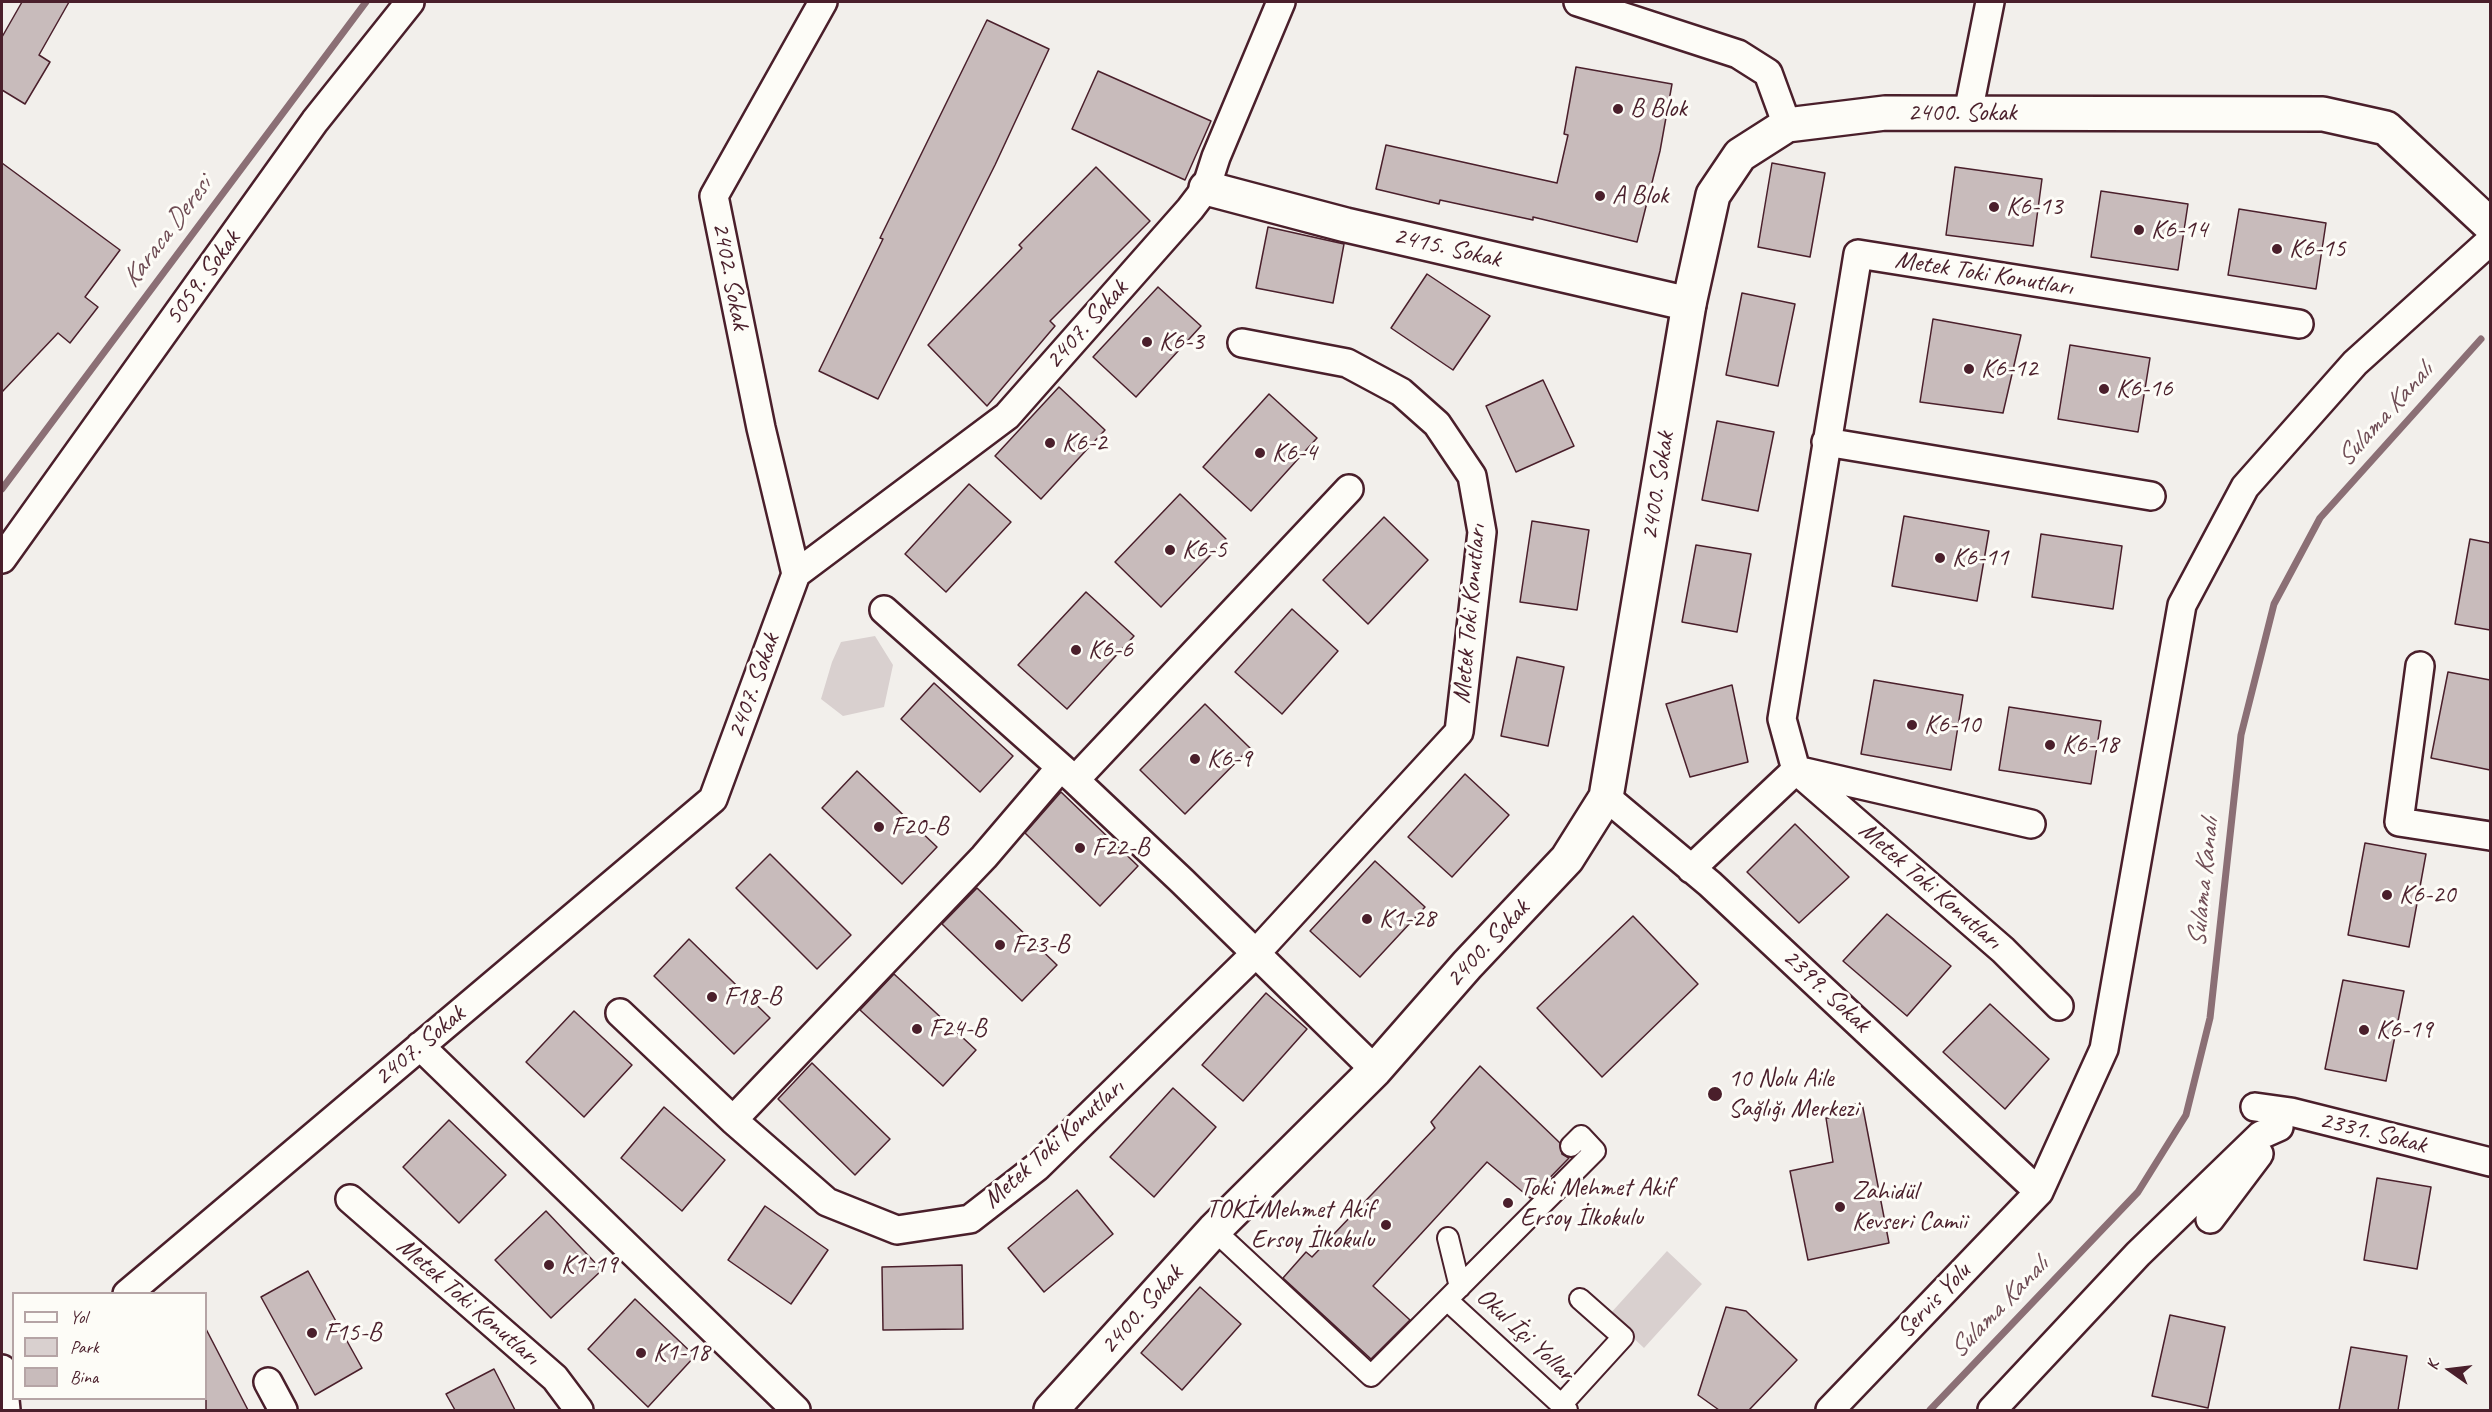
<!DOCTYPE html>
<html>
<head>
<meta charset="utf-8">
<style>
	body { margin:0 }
	#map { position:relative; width:2492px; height:1412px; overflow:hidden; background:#f2efeb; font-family:Caveat,sans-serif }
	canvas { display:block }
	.frame { position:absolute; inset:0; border:3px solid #4a1f2b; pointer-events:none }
	.legend { position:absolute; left:12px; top:1292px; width:195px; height:108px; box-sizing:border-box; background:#fdfcf7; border:2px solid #b5a4a5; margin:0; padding:8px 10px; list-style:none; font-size:18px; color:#4a1f2b }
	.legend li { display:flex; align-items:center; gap:12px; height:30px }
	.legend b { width:30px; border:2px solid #b5a4a5 }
	.north { position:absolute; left:2420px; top:1340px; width:60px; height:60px; -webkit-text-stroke:4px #fdfcf7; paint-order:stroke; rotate:284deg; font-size:16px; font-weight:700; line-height:24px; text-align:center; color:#4a1f2b }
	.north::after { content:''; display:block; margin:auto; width:21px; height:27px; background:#4a1f2b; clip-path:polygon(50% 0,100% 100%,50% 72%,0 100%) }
</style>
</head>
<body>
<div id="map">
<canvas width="2492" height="1412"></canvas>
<div class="frame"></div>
<ul class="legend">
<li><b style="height:8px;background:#fdfcf7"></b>Yol</li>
<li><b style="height:16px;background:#d9d0cf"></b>Park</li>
<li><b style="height:16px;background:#c8bbbb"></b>Bina</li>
</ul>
<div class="north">K</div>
</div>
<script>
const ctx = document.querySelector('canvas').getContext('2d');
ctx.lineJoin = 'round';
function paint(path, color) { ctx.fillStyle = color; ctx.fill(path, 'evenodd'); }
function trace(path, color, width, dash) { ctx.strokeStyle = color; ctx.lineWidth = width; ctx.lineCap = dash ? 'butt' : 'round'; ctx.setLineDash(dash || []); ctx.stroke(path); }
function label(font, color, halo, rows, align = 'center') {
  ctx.font = font + ' Caveat,sans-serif'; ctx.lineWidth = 6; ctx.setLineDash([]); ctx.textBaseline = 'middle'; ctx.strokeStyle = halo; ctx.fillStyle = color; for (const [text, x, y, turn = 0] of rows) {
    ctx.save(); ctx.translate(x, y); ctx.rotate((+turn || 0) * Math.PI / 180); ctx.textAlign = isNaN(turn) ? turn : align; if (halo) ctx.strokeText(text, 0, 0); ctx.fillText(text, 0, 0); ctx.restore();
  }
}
const green = new Path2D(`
	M875 636 893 665 884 707 843 716 821 699 832 662 841 642Z
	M1667 1251 1702 1284 1644 1348 1609 1315Z`);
const stream = new Path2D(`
	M2 489 366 2
	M1930 1410 2138 1192 2186 1115 2210 1018 2241 735 2274 604 2320 518 2481 339`);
const building = new Path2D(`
	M22 2H69L39 55 50 62 25 104 2 90V37Z
	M987 20 1049 49 995 165 878 399 819 371 883 239 880 238Z
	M1576 67 1672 84 1660 151 1637 242 1533 217V220L1440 200 1439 204 1376 189 1386 145 1557 183 1568 135 1564 134Z
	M1098 71 1211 121 1185 180 1072 129Z
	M2 163 120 250 85 297 98 307 70 343 58 333 2 392Z
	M1772 163 1825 173 1810 257 1758 247Z
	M1096 167 1150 221 1050 321 1055 326 987 406 928 345 1022 248 1019 245Z
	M1955 167 2042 179 2033 246 1946 235Z
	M2101 191 2188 204 2178 270 2091 257Z
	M2239 209 2326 223 2316 289 2228 275Z
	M1268 227 1344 244 1333 303 1256 288Z
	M1427 274 1490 316 1453 370 1391 328Z
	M1158 287 1201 326 1136 397 1093 357Z
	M1742 293 1795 304 1778 386 1726 375Z
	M1933 319 2021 335 2003 413 1920 402Z
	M2070 345 2150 358 2138 432 2058 419Z
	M1543 380 1574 446 1516 472 1486 406Z
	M1059 387 1105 430 1041 499 995 456Z
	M1269 394 1317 438 1251 511 1203 467Z
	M1717 421 1774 432 1758 511 1702 500Z
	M969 484 1011 522 946 592 905 554Z
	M1180 494 1226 539 1161 607 1115 562Z
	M1904 516 1989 531 1977 601 1892 586Z
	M1384 517 1428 560 1368 624 1323 580Z
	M1532 521 1589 530 1577 610 1520 602Z
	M2041 534 2122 546 2113 609 2032 597Z
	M2470 539 2490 543V630L2455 624Z
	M1696 545 1751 554 1737 632 1682 622Z
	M1086 592 1134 636 1067 709 1018 665Z
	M1292 609 1338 651 1282 714 1235 672Z
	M1517 657 1564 667 1548 746 1501 736Z
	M2448 672 2490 680V770L2431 758Z
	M1874 680 1963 695 1951 770 1861 754Z
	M934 683 1013 756 980 792 901 719Z
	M1732 685 1748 762 1690 777 1666 704Z
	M1205 704 1250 748 1185 814 1140 770Z
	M2009 707 2101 721 2091 784 1999 770Z
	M857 771 937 847 902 884 822 808Z
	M1465 774 1509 815 1452 877 1408 837Z
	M1061 792 1138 866 1100 906 1025 833Z
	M1795 824 1849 877 1799 923 1747 872Z
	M2365 843 2426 854 2409 947 2348 935Z
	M770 854 851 935 817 969 736 888Z
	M1375 861 1425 907 1360 977 1310 931Z
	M977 888 1057 965 1022 1001 942 924Z
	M1887 914 1951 966 1907 1016 1843 961Z
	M1633 916 1698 984 1602 1077 1537 1008Z
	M689 939 770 1018 734 1054 654 976Z
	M894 974 976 1050 943 1086 860 1010Z
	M2343 980 2404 991 2386 1081 2325 1069Z
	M1266 993 1307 1029 1243 1101 1202 1065Z
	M1990 1004 2049 1059 2005 1109 1943 1052Z
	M574 1011 632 1065 584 1117 526 1062Z
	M812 1063 890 1139 855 1175 778 1099Z
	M1480 1066 1560 1143 1562 1154 1569 1158 1530 1198 1487 1162 1373 1286 1410 1320 1371 1359 1283 1278 1306 1252 1312 1257 1435 1128 1431 1122Z
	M1173 1088 1216 1127 1154 1197 1110 1157Z
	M1862 1103 1889 1243 1808 1260 1790 1171 1833 1162 1826 1118H1830L1829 1109Z
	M664 1107 725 1160 682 1211 621 1158Z
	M449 1120 506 1175 459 1223 403 1167Z
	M2377 1178 2431 1187 2417 1269 2364 1260Z
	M1077 1190 1113 1234 1044 1292 1008 1248Z
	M765 1206 828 1250 791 1304 728 1260Z
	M546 1211 602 1270 551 1318 495 1260Z
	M962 1265 963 1329 883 1330 882 1267Z
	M308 1271 362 1368 315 1395 261 1297Z
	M1200 1287 1241 1324 1182 1390 1141 1353Z
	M635 1299 695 1356 648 1407 588 1349Z
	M1726 1307 1746 1311 1797 1360 1749 1410H1719L1698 1395Z
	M2170 1315 2225 1327 2208 1408 2152 1396Z
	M206 1329 248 1410H206Z
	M2351 1347 2407 1356 2398 1410H2339Z
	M494 1369 515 1410H455L446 1394Z`);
const pedestrian = new Path2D(`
	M1214 1230 1371 1376 1595 1151 1581 1136 1571 1146
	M1448 1238 1460 1287
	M1447 1300 1567 1410
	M1561 1405 1623 1337 1580 1299`);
const minor = new Path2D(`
	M1578 2 1738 54 1768 73 1787 125
	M1968 113 1990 2
	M1826 442 2151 496
	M2 559 315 121 410 2
	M796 574 761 428 714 196 823 2
	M884 610 1075 780 1182 881 1375 1070
	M2420 666 2399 822 2490 836
	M1075 780 1349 489
	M1606 797 1710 884 2039 1192
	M1691 869 1796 770 2031 824
	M2059 1006 2003 950 1796 770 1782 719 1858 254 2299 324
	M620 1013 733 1120 827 1202 897 1230 970 1219 1037 1167 1256 953 1459 732 1482 532 1472 476 1437 424 1401 392 1347 363 1242 343
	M420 1046 796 1410
	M2255 1107 2291 1112 2490 1162
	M733 1120 984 857 1060 768
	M350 1199 555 1378 579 1410
	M2210 1219 2259 1154
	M127 1294 713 799 796 574 1007 416 1190 209 1206 188 1216 157 1281 2
	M2 1369 6 1410
	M268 1382 283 1410
	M1830 1410 2039 1192 2104 1049 2182 605 2245 487 2355 363 2490 241
	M1992 1410 2138 1254 2261 1135 2279 1127`);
const tertiary = new Path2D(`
	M1206 188 1346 225 1689 304`);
const secondary = new Path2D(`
	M1051 1410 1214 1230 1375 1070 1467 965 1567 859 1606 797 1689 304 1713 195 1740 155 1787 125 1885 113 2323 114 2386 128 2490 225`);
const markers = [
	[1618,109,6,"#4a1f2b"],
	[1600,196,6,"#4a1f2b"],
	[1994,207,6,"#4a1f2b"],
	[2139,230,6,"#4a1f2b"],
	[2277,249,6,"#4a1f2b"],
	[1147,342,6,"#4a1f2b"],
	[1969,369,6,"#4a1f2b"],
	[2104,389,6,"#4a1f2b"],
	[1050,443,6,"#4a1f2b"],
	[1260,453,6,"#4a1f2b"],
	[1170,550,6,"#4a1f2b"],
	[1940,558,6,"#4a1f2b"],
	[1076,650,6,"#4a1f2b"],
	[1912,725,6,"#4a1f2b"],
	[2050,745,6,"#4a1f2b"],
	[1195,759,6,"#4a1f2b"],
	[879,827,6,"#4a1f2b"],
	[1080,848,6,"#4a1f2b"],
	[2387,895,6,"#4a1f2b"],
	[1367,919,6,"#4a1f2b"],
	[1000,945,6,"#4a1f2b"],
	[712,997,6,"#4a1f2b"],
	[917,1029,6,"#4a1f2b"],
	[2364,1030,6,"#4a1f2b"],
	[1715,1094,8,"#4a1f2b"],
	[1508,1203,6,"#4a1f2b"],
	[1840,1207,6,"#4a1f2b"],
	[1386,1225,6,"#4a1f2b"],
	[549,1265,6,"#4a1f2b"],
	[312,1333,6,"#4a1f2b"],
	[641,1353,6,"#4a1f2b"]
];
const poiNames = [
	["B Blok",1630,109],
	["A Blok",1612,196],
	["K6-13",2006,207],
	["K6-14",2151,230],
	["K6-15",2289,249],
	["K6-3",1159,342],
	["K6-12",1981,369],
	["K6-16",2116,389],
	["K6-2",1062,443],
	["K6-4",1272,453],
	["K6-5",1182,550],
	["K6-11",1952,558],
	["K6-6",1088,650],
	["K6-10",1924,725],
	["K6-18",2062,745],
	["K6-9",1207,759],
	["F20-B",891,827],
	["F22-B",1092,848],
	["K6-20",2399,895],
	["K1-28",1379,919],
	["F23-B",1012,945],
	["F18-B",724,997],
	["F24-B",929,1029],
	["K6-19",2376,1030],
	["10 Nolu Aile",1728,1079],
	["Sağlığı Merkezi",1728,1109],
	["Toki Mehmet Akif",1520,1188],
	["Ersoy İlkokulu",1520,1218],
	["Zahidül",1852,1192],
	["Kevseri Camii",1852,1222],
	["TOKİ Mehmet Akif",1374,1210,"right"],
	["Ersoy İlkokulu",1374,1240,"right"],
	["K1-19",561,1265],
	["F15-B",324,1333],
	["K1-18",653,1353]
];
const streetNames = [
	["2400. Sokak",1962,113],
	["2415. Sokak",1447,248,13],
	["Metek Toki Konutları",1984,274,9],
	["2402. Sokak",730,276,79],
	["5059. Sokak",203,278,-54],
	["2407. Sokak",1087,325,-48],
	["2400. Sokak",1658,486,-81],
	["Metek Toki Konutları",1470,614,-85],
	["2407. Sokak",754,686,-70],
	["Metek Toki Konutları",1930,886,41],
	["2400. Sokak",1488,944,-47],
	["2399. Sokak",1826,991,43],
	["2407. Sokak",420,1046,-40],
	["2331. Sokak",2373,1133,14],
	["Metek Toki Konutları",1054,1144,-42],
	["Servis Yolu",1934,1301,-46],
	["Metek Toki Konutları",468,1302,41],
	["2400. Sokak",1142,1310,-48],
	["Okul İçi Yollar",1525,1335,43]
];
const waterNames = [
	["Karaca Deresi",167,233,-53],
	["Sulama Kanalı",2385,415,-48],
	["Sulama Kanalı",2204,883,-84],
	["Sulama Kanalı",1999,1308,-46]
];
paint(green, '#d9d0cf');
trace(stream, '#8b6f75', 7);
paint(building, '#c8bbbb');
trace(building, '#4a1f2b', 1.5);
trace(pedestrian, '#4a1f2b', 24);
trace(minor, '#4a1f2b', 32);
trace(tertiary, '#4a1f2b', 38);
trace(secondary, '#4a1f2b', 38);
trace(pedestrian, '#fdfcf7', 20);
trace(minor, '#fdfcf7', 27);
trace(tertiary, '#fdfcf7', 33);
trace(secondary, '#fdfcf7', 33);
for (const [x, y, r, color] of markers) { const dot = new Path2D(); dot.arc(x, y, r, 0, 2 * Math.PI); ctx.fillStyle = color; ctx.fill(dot); trace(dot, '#fdfcf7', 2); }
label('26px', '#4a1f2b', '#fdfcf7', poiNames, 'left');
label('26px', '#4a1f2b', '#fdfcf7', streetNames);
label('italic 27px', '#704e56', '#fdfcf7', waterNames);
</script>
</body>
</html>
